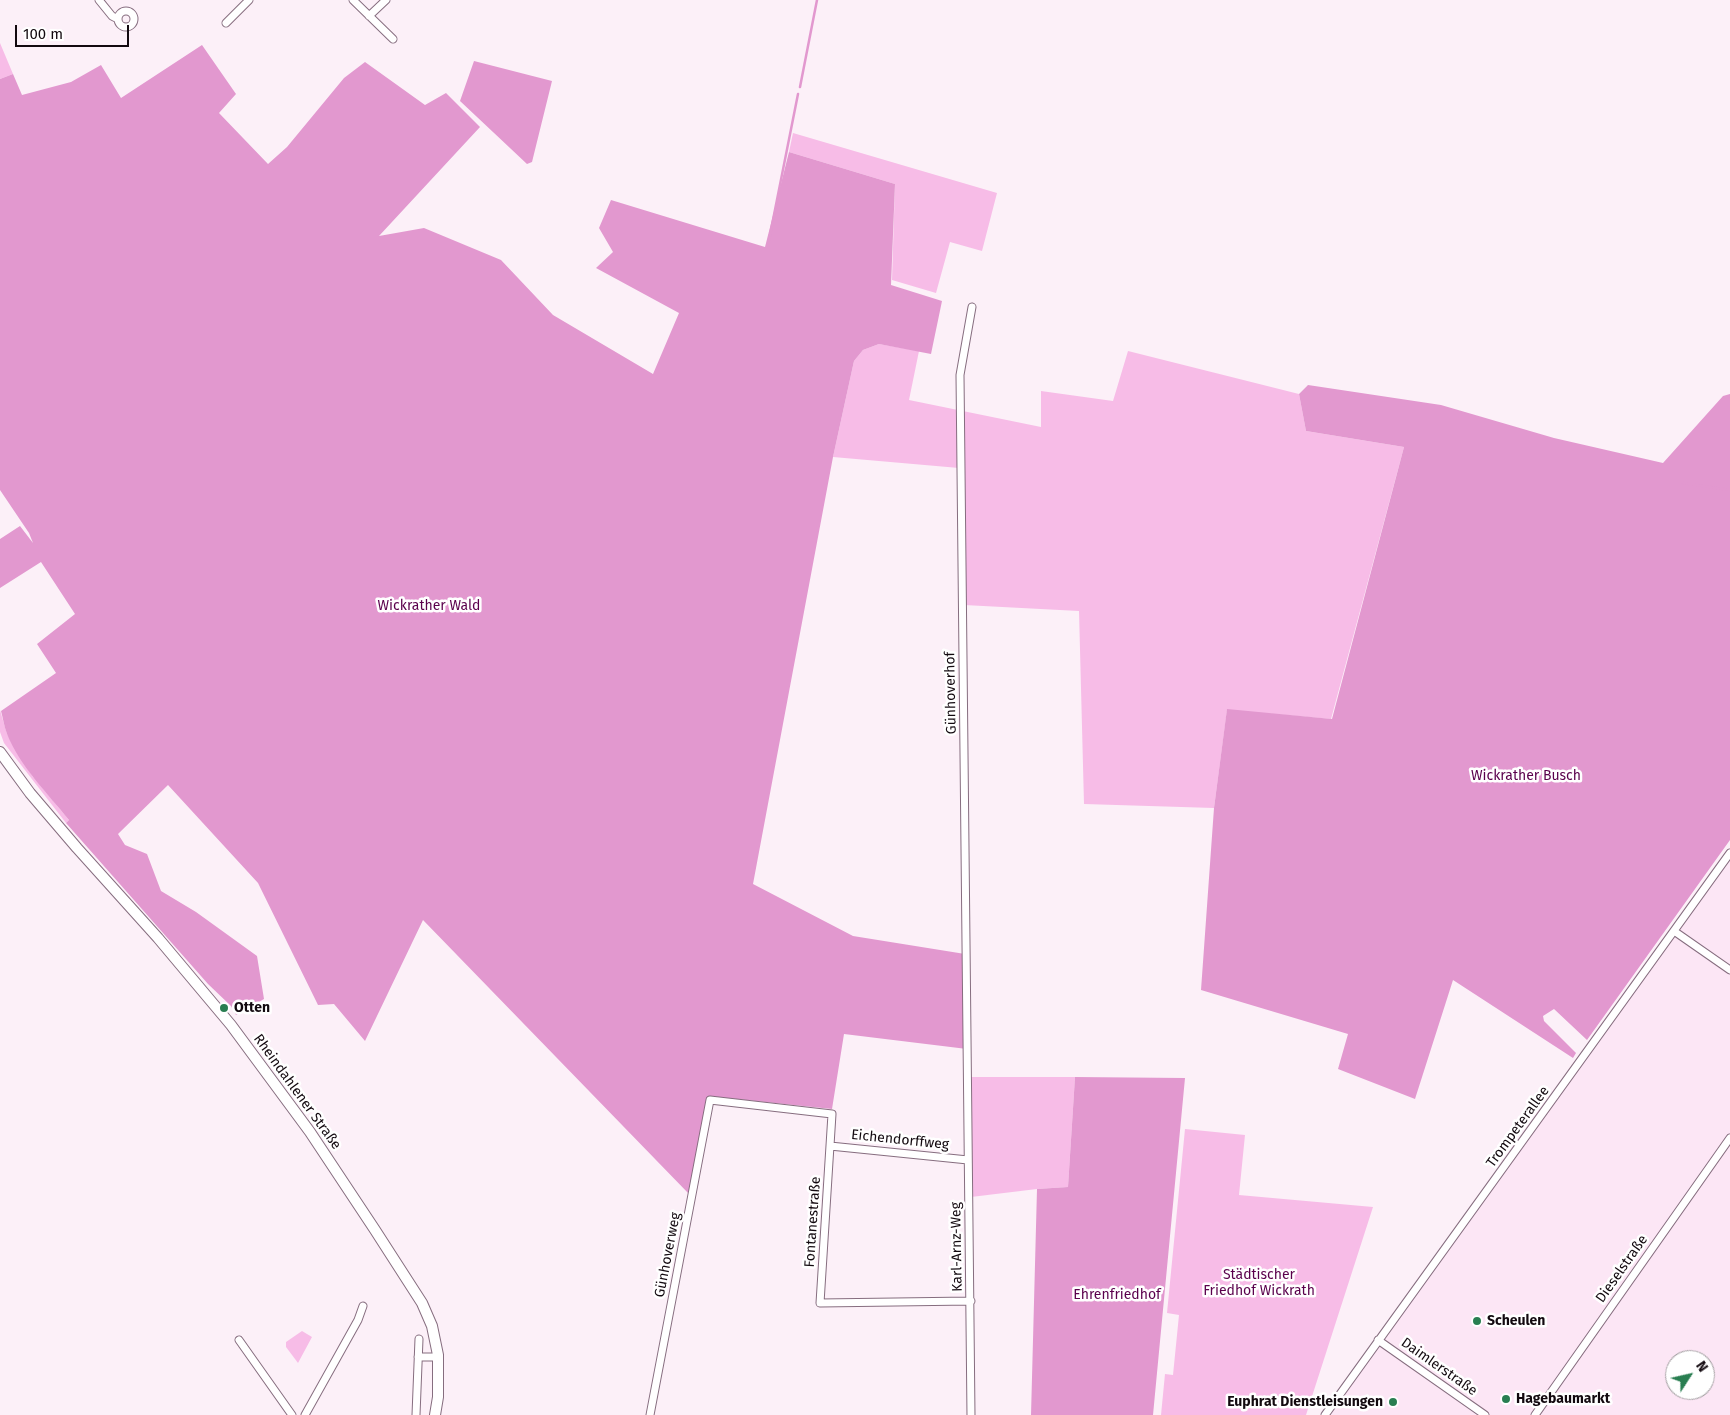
<!DOCTYPE html>
<html>
<head>
<meta charset="utf-8">
<style>
	body { margin:0 }
	#map { position:relative; width:1730px; height:1415px; overflow:hidden; background:#fcf0f8; font-family:"Fira Sans",sans-serif }
	canvas { display:block }
	.north { position:absolute; left:1665px; top:1350px; width:50px; height:50px; box-sizing:border-box; background:#fff; border:1px solid #a09d9f; border-radius:50%; rotate:55deg; font-size:14px; font-weight:700; line-height:20px; text-align:center; color:#12090f }
	.north::after { content:''; display:block; margin:auto; width:18px; height:22px; background:#297e51; clip-path:polygon(50% 0,100% 100%,50% 72%,0 100%) }
	.scale { position:absolute; left:15px; top:25px; width:114px; height:22px; box-sizing:border-box; border:2px solid #12090f; border-top:0; padding-left:6px; font-size:15px; line-height:18px; white-space:nowrap; color:#12090f; -webkit-text-stroke:4px #fff; paint-order:stroke }
</style>
</head>
<body>
<div id="map">
<canvas width="1730" height="1415"></canvas>
<div class="north">N</div>
<div class="scale">100 m</div>
</div>
<script>
const ctx = document.querySelector('canvas').getContext('2d');
ctx.lineJoin = 'round';
function paint(path, color) { ctx.fillStyle = color; ctx.fill(path, 'evenodd'); }
function trace(path, color, width, dash) { ctx.strokeStyle = color; ctx.lineWidth = width; ctx.lineCap = dash ? 'butt' : 'round'; ctx.setLineDash(dash || []); ctx.stroke(path); }
function label(font, color, halo, rows, align = 'center') {
  ctx.font = font + ' "Fira Sans",sans-serif'; ctx.lineWidth = 5; ctx.setLineDash([]); ctx.textBaseline = 'middle'; ctx.strokeStyle = halo; ctx.fillStyle = color; for (const [text, x, y, turn = 0] of rows) {
    ctx.save(); ctx.translate(x, y); ctx.rotate((+turn || 0) * Math.PI / 180); ctx.textAlign = isNaN(turn) ? turn : align; if (halo) ctx.strokeText(text, 0, 0); ctx.fillText(text, 0, 0); ctx.restore();
  }
}
const built = new Path2D(`
	M1730 859V1415H1329L1677 933ZM1675 1360H1705V1390H1675Z`);
const green = new Path2D(`
	M0 43 13 74 0 79Z
	M793 133 997 193 982 251 950 242 936 293 892 280 895 184 789 152Z
	M879 344 919 351 909 400 1041 427V391L1113 401 1128 351 1299 394 1306 431 1404 447 1331 719 1227 710 1214 808 1084 804 1079 611 964 605 959 468 833 457 854 361 863 350Z
	M0 710 7 734 33 777 69 820 66 823 4 743 0 732Z
	M968 1077H1075L1068 1187 1037 1189 971 1197Z
	M1185 1129 1245 1135 1239 1195 1373 1207 1306 1415H1161L1165 1374 1173 1375 1179 1315 1167 1313Z
	M302 1331 312 1337 298 1363 286 1347V1342Z`);
const forest = new Path2D(`
	M202 45 236 94 219 113 268 164 287 147 344 78 365 62 425 105 446 93 480 127 379 236 424 228 501 260 553 315 653 374 679 313 596 268 613 252 599 228 611 200 765 247 789 152 895 184 891 285 942 301 931 354 879 344 863 350 854 361 833 457 753 884 853 936 965 954 967 1049 844 1034 832 1109 708 1096 689 1194 423 920 365 1041 334 1004 318 1005 258 883 168 785 118 834 125 845 147 854 161 891 196 912 257 956 264 999 236 1015 231 1006 208 984 66 823 69 820C47 793 20 766 7 734 4 726 3 718 1 711L56 673 37 644 75 614 41 562 0 588V539L20 526 33 543 29 533 0 490V79L13 74 22 95 71 82 101 65 121 98Z
	M474 61 552 81 532 162 527 164 460 101Z
	M1308 385 1441 405 1554 438 1663 463 1723 396 1730 394V840L1587 1040 1554 1009 1543 1016 1544 1021 1576 1053 1573 1058 1453 980 1415 1099 1338 1069 1348 1034 1201 990 1214 808 1227 709 1332 719 1404 447 1306 431 1299 394Z
	M1075 1077 1185 1078 1153 1415H1031L1037 1189 1068 1187Z`);
const stream = new Path2D(`
	M800 87 817 0
	M769 240 798 94
	M1683 483 1730 490`);
const street = new Path2D(`
	M99 0 112 16 118 19
	M353 0 393 39
	M118 19a8 8 0 1 1 16 0a8 8 0 1 1-16 0Z
	M369 16 386 0
	M226 23 249 0
	M1674 931 1730 970
	M830 1146 968 1160
	M239 1340 292 1415
	M1378 1340 1485 1415
	M418 1357H438
	M305 1415 358 1320 363 1306
	M416 1415 419 1339
	M650 1415 710 1100 832 1114 820 1303 971 1301
	M971 1415 960 375 972 307
	M1325 1415 1730 853
	M1535 1415 1730 1138`);
const secondary = new Path2D(`
	M0 752 30 793 77 848 158 938 231 1025 310 1132 375 1230 422 1303 432 1326 438 1355V1397L435 1415`);
const markers = [
	[224,1008,5,"#297e51"],
	[1477,1321,5,"#297e51"],
	[1506,1399,5,"#297e51"],
	[1393,1402,5,"#297e51"]
];
const parkNames = [
	["Wickrather Wald",429,606],
	["Wickrather Busch",1526,776],
	["Städtischer",1259,1275],
	["Friedhof Wickrath",1259,1291],
	["Ehrenfriedhof",1117,1295]
];
const streetNames = [
	["Günhoverhof",951,693,-91],
	["Rheindahlener Straße",297,1092,54],
	["Trompeterallee",1518,1127,-54],
	["Eichendorffweg",900,1140,6],
	["Fontanestraße",813,1222,-86],
	["Karl-Arnz-Weg",957,1247,-91],
	["Günhoverweg",668,1255,-79],
	["Dieselstraße",1622,1269,-55],
	["Daimlerstraße",1439,1367,35]
];
const poiNames = [
	["Otten",234,1008],
	["Scheulen",1487,1321],
	["Hagebaumarkt",1516,1399],
	["Euphrat Dienstleisungen",1383,1402,"right"]
];
paint(built, '#fce6f5');
paint(green, '#f7bce7');
paint(forest, '#e298cf');
trace(stream, '#e298cf', 2.5);
trace(street, '#866d7f', 9);
trace(secondary, '#866d7f', 12);
trace(street, '#fff', 7);
trace(secondary, '#fff', 10);
for (const [x, y, r, color] of markers) { const dot = new Path2D(); dot.arc(x, y, r, 0, 2 * Math.PI); ctx.fillStyle = color; ctx.fill(dot); trace(dot, '#fff', 2); }
label('14px', '#5a004c', '#fff', parkNames);
label('14px', '#12090f', '#fff', streetNames);
label('bold 14px', '#12090f', '#fff', poiNames, 'left');
</script>
</body>
</html>
